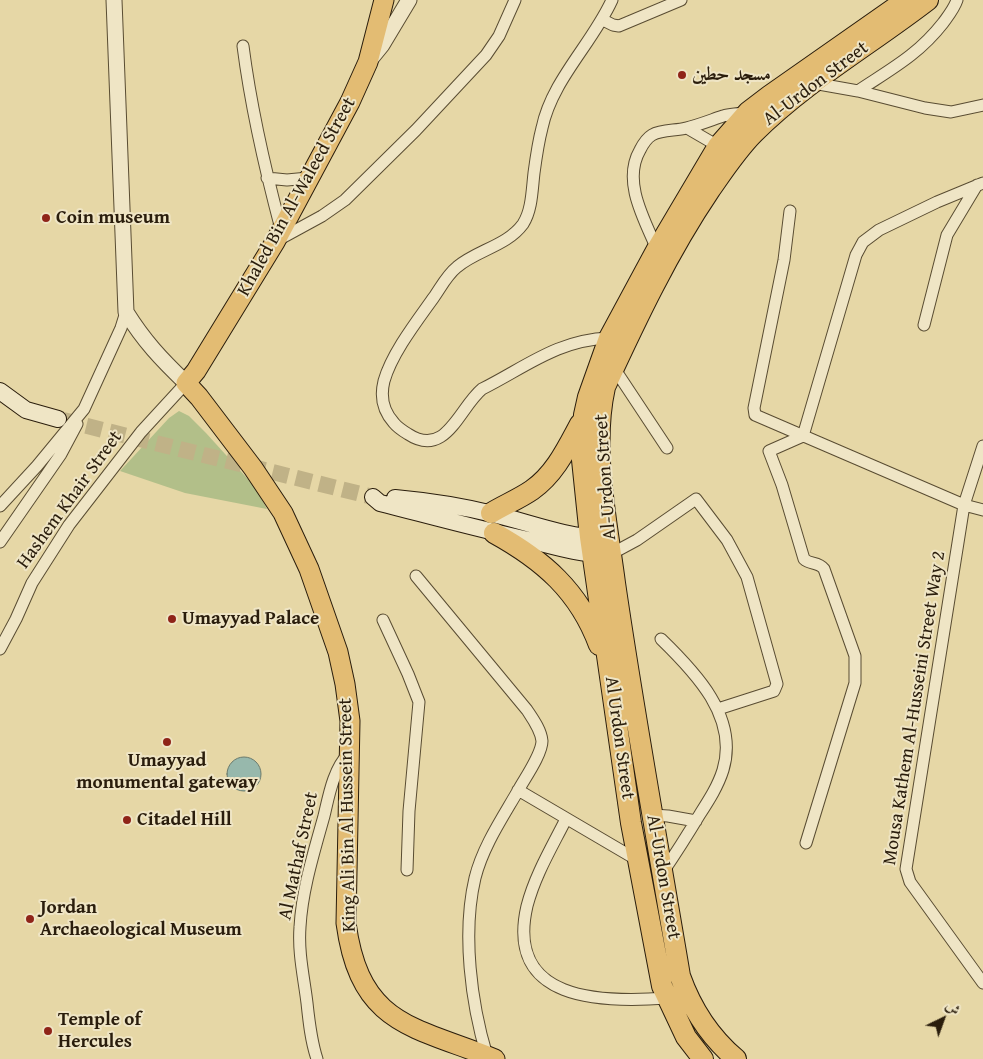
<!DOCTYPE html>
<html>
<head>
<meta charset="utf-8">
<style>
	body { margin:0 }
	#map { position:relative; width:983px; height:1059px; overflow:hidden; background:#e6d7a6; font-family:"Gentium Book Plus",Amiri,serif }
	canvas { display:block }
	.north { position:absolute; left:918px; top:994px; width:50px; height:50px; -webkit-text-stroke:4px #efe5c5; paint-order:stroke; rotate:42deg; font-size:14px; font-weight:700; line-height:20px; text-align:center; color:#2a1d0c }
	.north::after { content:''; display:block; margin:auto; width:18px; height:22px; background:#2a1d0c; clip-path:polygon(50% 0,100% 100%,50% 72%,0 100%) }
</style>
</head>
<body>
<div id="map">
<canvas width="983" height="1059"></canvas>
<div class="north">ش</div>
</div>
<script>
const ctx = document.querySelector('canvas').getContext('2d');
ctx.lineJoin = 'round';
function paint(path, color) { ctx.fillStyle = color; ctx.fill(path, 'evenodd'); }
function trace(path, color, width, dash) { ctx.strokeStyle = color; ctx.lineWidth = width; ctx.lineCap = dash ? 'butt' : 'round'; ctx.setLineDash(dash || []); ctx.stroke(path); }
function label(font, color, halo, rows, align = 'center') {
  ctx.font = font + ' "Gentium Book Plus",Amiri,serif'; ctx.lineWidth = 4; ctx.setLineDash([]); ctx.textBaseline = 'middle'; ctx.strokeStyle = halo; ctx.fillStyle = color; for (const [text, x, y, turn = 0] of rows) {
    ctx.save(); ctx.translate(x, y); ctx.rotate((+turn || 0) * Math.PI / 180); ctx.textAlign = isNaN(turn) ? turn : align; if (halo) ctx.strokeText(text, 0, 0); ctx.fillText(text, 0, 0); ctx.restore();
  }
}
const green = new Path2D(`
	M179 411 189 416 206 433 255 487 267 509 185 493 120 471 169 418Z`);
const water = new Path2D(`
	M227 774a17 17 0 1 1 34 0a17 17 0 1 1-34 0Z`);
const secondaryTunnel = new Path2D(`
	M63 420 369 496`);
const minor = new Path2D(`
	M603 20 613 25 619 26 681 0
	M243 46C251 108 265 169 281 229
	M813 83 858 91 925 108 951 112 983 105
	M858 91C891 69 918 55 943 23 948 16 954 9 957 0
	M687 128 718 146
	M267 178 287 180 308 178
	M790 211 784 260 754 408 755 415 964 505 983 510
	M278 240 322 216 345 200 416 130 486 55 499 36 515 0
	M657 249C644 219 622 181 640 150 643 144 647 138 652 135 662 129 676 131 686 128 699 125 711 120 723 116 731 114 739 114 746 112
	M924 325 947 235 977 185
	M609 338C557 340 526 367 482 389 459 408 446 459 408 434 403 431 398 428 394 423 383 411 380 397 384 381 392 353 417 321 434 297 441 287 447 275 457 267 477 250 507 246 523 224 532 210 532 190 534 173 536 158 538 143 542 128 552 80 592 44 612 0
	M614 368 667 448
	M983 446 964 505 906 869 910 882 983 983
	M0 506 37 466 84 409 121 328 126 312
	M0 542 61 454 77 424
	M611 554 637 540 696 499 727 540 747 577 777 684 774 691 718 709
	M416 576 527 710C533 719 541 730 542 741 542 754 525 778 519 789 503 817 483 846 475 878 462 933 471 1003 487 1056
	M383 620 408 674 419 702 409 811 407 870
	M661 639C695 672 739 717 723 770 718 786 709 800 700 814 688 834 676 853 663 872
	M0 649 16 619 32 583 69 525 141 432 186 383
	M518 790 639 861
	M653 815 668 816 696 821
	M566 819C552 847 535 875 527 906 505 1001 600 1003 667 998
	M806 843 855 683V656L824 569C818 561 810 565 804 559L782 485 769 451 803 436 856 255 863 242 879 230 937 202 983 183
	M317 1059C311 1041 309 1022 307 1003 304 978 298 953 300 927 302 890 314 852 324 816 329 795 333 770 349 753`);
const tertiary = new Path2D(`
	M114 0 126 312C144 341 161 359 186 383
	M369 61 382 45 409 0`);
const secondary = new Path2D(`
	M0 391 26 410 58 419
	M373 497 380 503C431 516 482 530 533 541 557 547 580 554 604 554
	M395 498C427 501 461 506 493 514 528 522 565 537 601 538`);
const primary = new Path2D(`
	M384 0 368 62 350 102 275 242 196 371 186 383 199 397 253 468 283 513 309 569 338 652 345 684 350 721 346 923C360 1026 413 1026 495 1059`);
const trunk = new Path2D(`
	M491 513C504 505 519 499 532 490 555 474 567 448 580 424
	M494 533C543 560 579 591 599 645
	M703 1059 686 1037 662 986 631 823 590 537 581 450 584 415 588 397 609 338 657 249 718 146 748 112 769 96 906 0
	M736 1059C710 1037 691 1007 680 976 658 845 634 714 615 583 607 521 591 450 605 387 636 320 668 252 710 190 724 170 737 150 754 133 805 82 871 44 928 0`);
const markers = [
	[682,75,5,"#8f2418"],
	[46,218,5,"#8f2418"],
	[172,619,5,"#8f2418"],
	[167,742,5,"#8f2418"],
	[127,820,5,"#8f2418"],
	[30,919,5,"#8f2418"],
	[48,1031,5,"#8f2418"]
];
const poiNames = [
	["مسجد حطين",692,75],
	["Coin museum",56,218],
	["Umayyad Palace",182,619],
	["Umayyad",167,761,"center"],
	["monumental gateway",167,783,"center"],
	["Citadel Hill",137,820],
	["Jordan",40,908],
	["Archaeological Museum",40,930],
	["Temple of",58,1020],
	["Hercules",58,1042]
];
const streetNames = [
	["Al-Urdon Street",816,84,-37],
	["Khaled Bin Al-Waleed Street",297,197,-61],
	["Al-Urdon Street",606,477,-94],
	["Hashem Khair Street",70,500,-54],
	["Mousa Kathem Al-Husseini Street Way 2",915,708,-81],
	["Al Urdon Street",619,738,82],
	["King Ali Bin Al Hussein Street",348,815,-91],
	["Al Mathaf Street",299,856,-78],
	["Al-Urdon Street",663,877,80]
];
paint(green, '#b2bf89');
paint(water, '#97b8ac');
trace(water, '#6b7a6c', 1);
trace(secondaryTunnel, '#c0b287', 16, [16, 8]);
trace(minor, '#594c32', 13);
trace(tertiary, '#594c32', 17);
trace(secondary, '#2a1d0c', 18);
trace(primary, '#2a1d0c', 21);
trace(trunk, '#2a1d0c', 22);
trace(minor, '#efe5c5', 11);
trace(tertiary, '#efe5c5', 15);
trace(secondary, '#efe5c5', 16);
trace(primary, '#e3bc73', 19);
trace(trunk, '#e3bc73', 20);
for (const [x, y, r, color] of markers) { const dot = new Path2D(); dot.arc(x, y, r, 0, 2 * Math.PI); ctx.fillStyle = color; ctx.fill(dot); trace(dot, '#efe5c5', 2); }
label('bold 19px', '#2a1d0c', '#efe5c5', poiNames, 'left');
label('19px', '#2a1d0c', '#efe5c5', streetNames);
</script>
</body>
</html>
